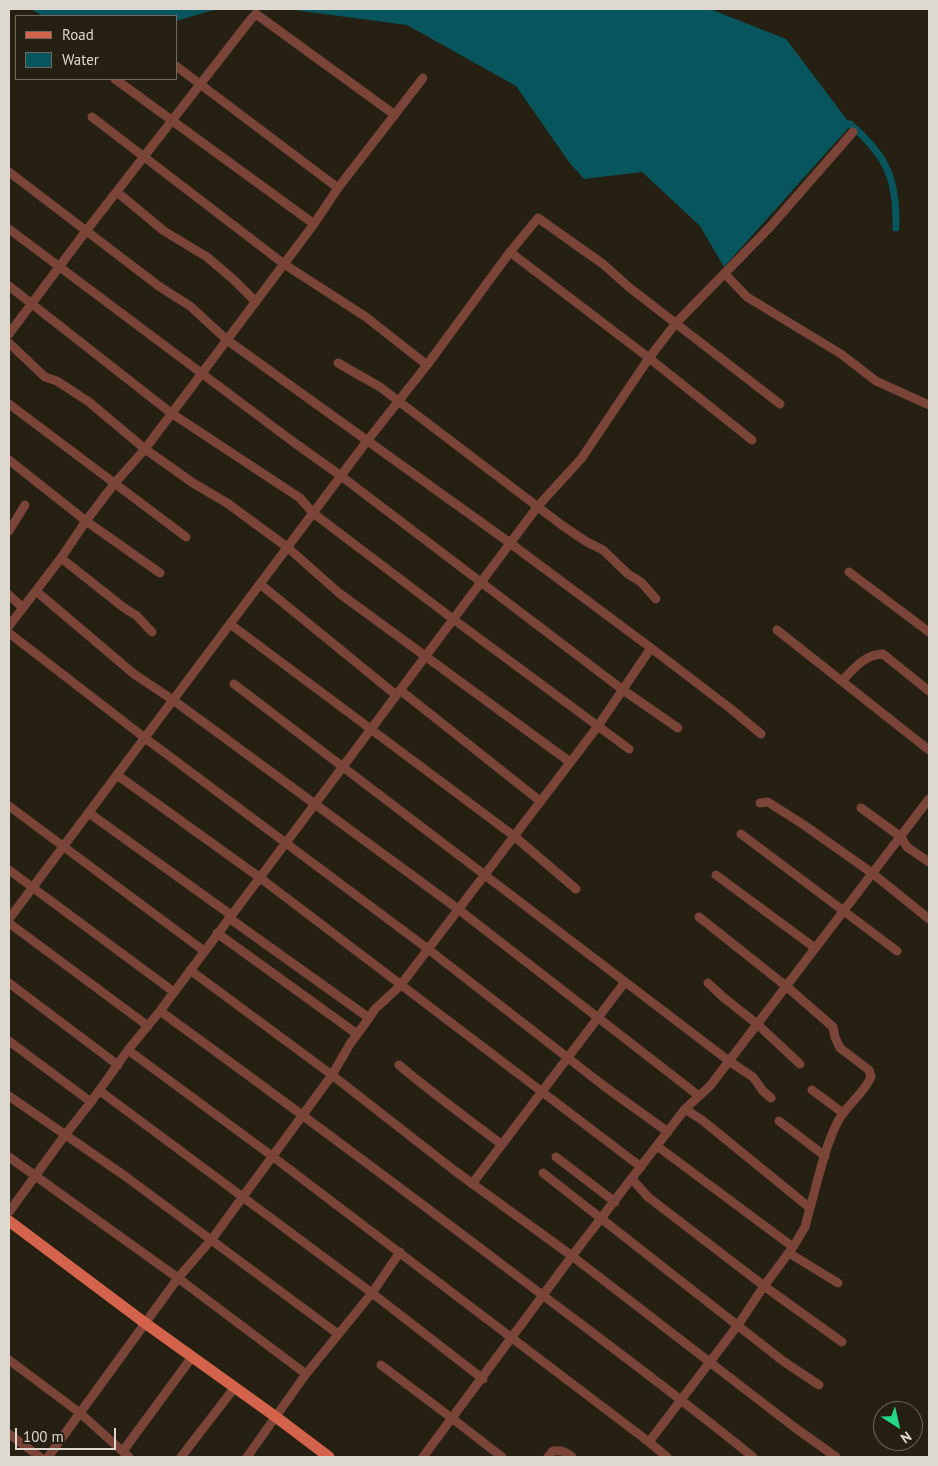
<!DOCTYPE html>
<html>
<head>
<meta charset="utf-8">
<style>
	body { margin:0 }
	#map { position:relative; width:938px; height:1466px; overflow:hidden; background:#252011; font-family:"PT Sans",sans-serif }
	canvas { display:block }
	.frame { position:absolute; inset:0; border:10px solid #ddd9d0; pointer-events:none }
	.legend { position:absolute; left:15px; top:15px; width:162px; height:65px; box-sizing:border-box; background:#252011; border:1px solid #6f6a5d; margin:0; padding:6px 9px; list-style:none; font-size:15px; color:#ddd9d0 }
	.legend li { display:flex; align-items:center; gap:10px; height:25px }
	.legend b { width:25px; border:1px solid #6f6a5d }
	.north { position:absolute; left:873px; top:1401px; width:50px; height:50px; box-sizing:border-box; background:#252011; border:1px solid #6f6a5d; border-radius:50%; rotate:145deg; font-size:14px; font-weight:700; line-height:20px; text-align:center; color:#ddd9d0 }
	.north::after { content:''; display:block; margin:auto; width:18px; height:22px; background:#23d886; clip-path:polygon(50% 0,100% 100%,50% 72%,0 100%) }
	.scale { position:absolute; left:15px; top:1428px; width:101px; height:22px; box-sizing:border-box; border:2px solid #ddd9d0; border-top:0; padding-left:6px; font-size:15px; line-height:18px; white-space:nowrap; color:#ddd9d0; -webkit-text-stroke:4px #252011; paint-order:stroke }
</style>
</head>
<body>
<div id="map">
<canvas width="938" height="1466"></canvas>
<div class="frame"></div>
<ul class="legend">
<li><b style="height:6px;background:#d4634b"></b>Road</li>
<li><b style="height:14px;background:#07555d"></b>Water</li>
</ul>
<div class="north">N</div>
<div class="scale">100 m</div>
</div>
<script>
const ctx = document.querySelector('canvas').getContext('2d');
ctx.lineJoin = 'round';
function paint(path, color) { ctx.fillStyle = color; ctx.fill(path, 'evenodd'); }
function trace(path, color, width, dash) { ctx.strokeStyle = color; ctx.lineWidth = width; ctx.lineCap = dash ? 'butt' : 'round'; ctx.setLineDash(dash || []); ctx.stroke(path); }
const water = new Path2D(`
	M30 9H217L176 21V16H43Z
	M286 9H710L786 39 851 125 724 267 700 226 642 172 584 179 569 162 516 86 407 25Z`);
const canal = new Path2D(`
	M850 124C887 156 897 179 896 228`);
const minor = new Path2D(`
	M176 66 338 188
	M115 79 314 224
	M92 117 284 264 366 317 427 365
	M9 172 160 287 190 306 227 340 510 543 651 648 598 726 400 986 375 1009 369 1018 350 1044 332 1075 212 1239 178 1278 48 1457
	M117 192 164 231 207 257 234 280 256 302
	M9 229 292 441 341 476 623 690 678 728
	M510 252 649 358 752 440
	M725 274 747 297 841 354 876 381 929 405
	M9 286 171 413 300 498 313 513 453 619 629 749
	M9 334 86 231 251 19 256 14 395 115
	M9 343 45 377 57 381 89 402 145 449 193 483 227 503 287 547 339 593 570 762
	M338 363 380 387 563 526 587 542 603 550 628 574 641 582 656 599
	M9 404 186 537
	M9 460 86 521 160 573
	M9 531 25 505
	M61 558 123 607 137 616 152 632
	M849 572 929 632
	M260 584 396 695
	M36 591 134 674 173 700 458 909 699 1096
	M9 595 23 608
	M230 624 514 836 576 889
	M9 626 61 558 86 521 114 484 145 449 314 224 338 188 423 78
	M777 630 929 750
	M9 633 145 738 428 949 604 1086 668 1132
	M651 648 731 709 761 734
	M842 681C853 669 865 654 883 654L929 691
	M234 684 729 1061 753 1077 763 1091 771 1098
	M400 690 540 801
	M117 775 259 877 641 1167
	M760 803 768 802 804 825 872 873 929 919
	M9 806 204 951
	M861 808 901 837 907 847 929 862
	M89 813 231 915
	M741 834 897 951
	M9 870 174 992
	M716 875 815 948
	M699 917 786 986 833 1027 835 1037 840 1048 869 1070 871 1077C863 1095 845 1106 837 1123 824 1150 818 1180 810 1208
	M229 918 369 1018
	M9 919 367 441 427 365 510 252 538 218 603 264 630 288 780 404
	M9 923 148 1026
	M217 933 357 1034
	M190 970 332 1075 455 1171 572 1256 794 1427 836 1457
	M9 983 118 1065
	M708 983 723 997 757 1024 800 1064
	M160 1011C276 1095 390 1180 504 1266 587 1329 672 1391 753 1457
	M9 1041 91 1102
	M128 1050 272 1156 649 1442
	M399 1065C432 1093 467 1118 501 1144
	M812 1090 843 1113
	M100 1091 372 1293 483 1379
	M9 1096 125 1176 338 1334
	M779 1121 825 1156
	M657 1146 793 1247
	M9 1157 178 1278 306 1374
	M556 1157 615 1202
	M543 1173 783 1361 819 1385
	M632 1179 648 1197 764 1286 842 1342
	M472 1184 625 982
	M9 1212 65 1135 91 1102 128 1050 160 1011 538 506 581 459 649 358 676 323 770 227 853 132
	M789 1253 838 1283
	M9 1360 80 1413 129 1457
	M381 1365 453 1419 502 1457
	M9 1434 40 1457
	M123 1451 192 1357
	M181 1457 235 1387
	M247 1457 306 1374 372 1293 400 1252
	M423 1457 572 1256 685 1109 710 1086 929 799
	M548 1457 553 1451C562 1450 566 1452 572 1457
	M667 1457 649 1442 738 1325 764 1286 793 1247 805 1227 810 1208 702 1120 685 1109`);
const major = new Path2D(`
	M9 1221 145 1323 276 1417 329 1457`);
paint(water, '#07555d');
trace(canal, '#07555d', 7);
trace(minor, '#7a4438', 9);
trace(major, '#d4634b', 11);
</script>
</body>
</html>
